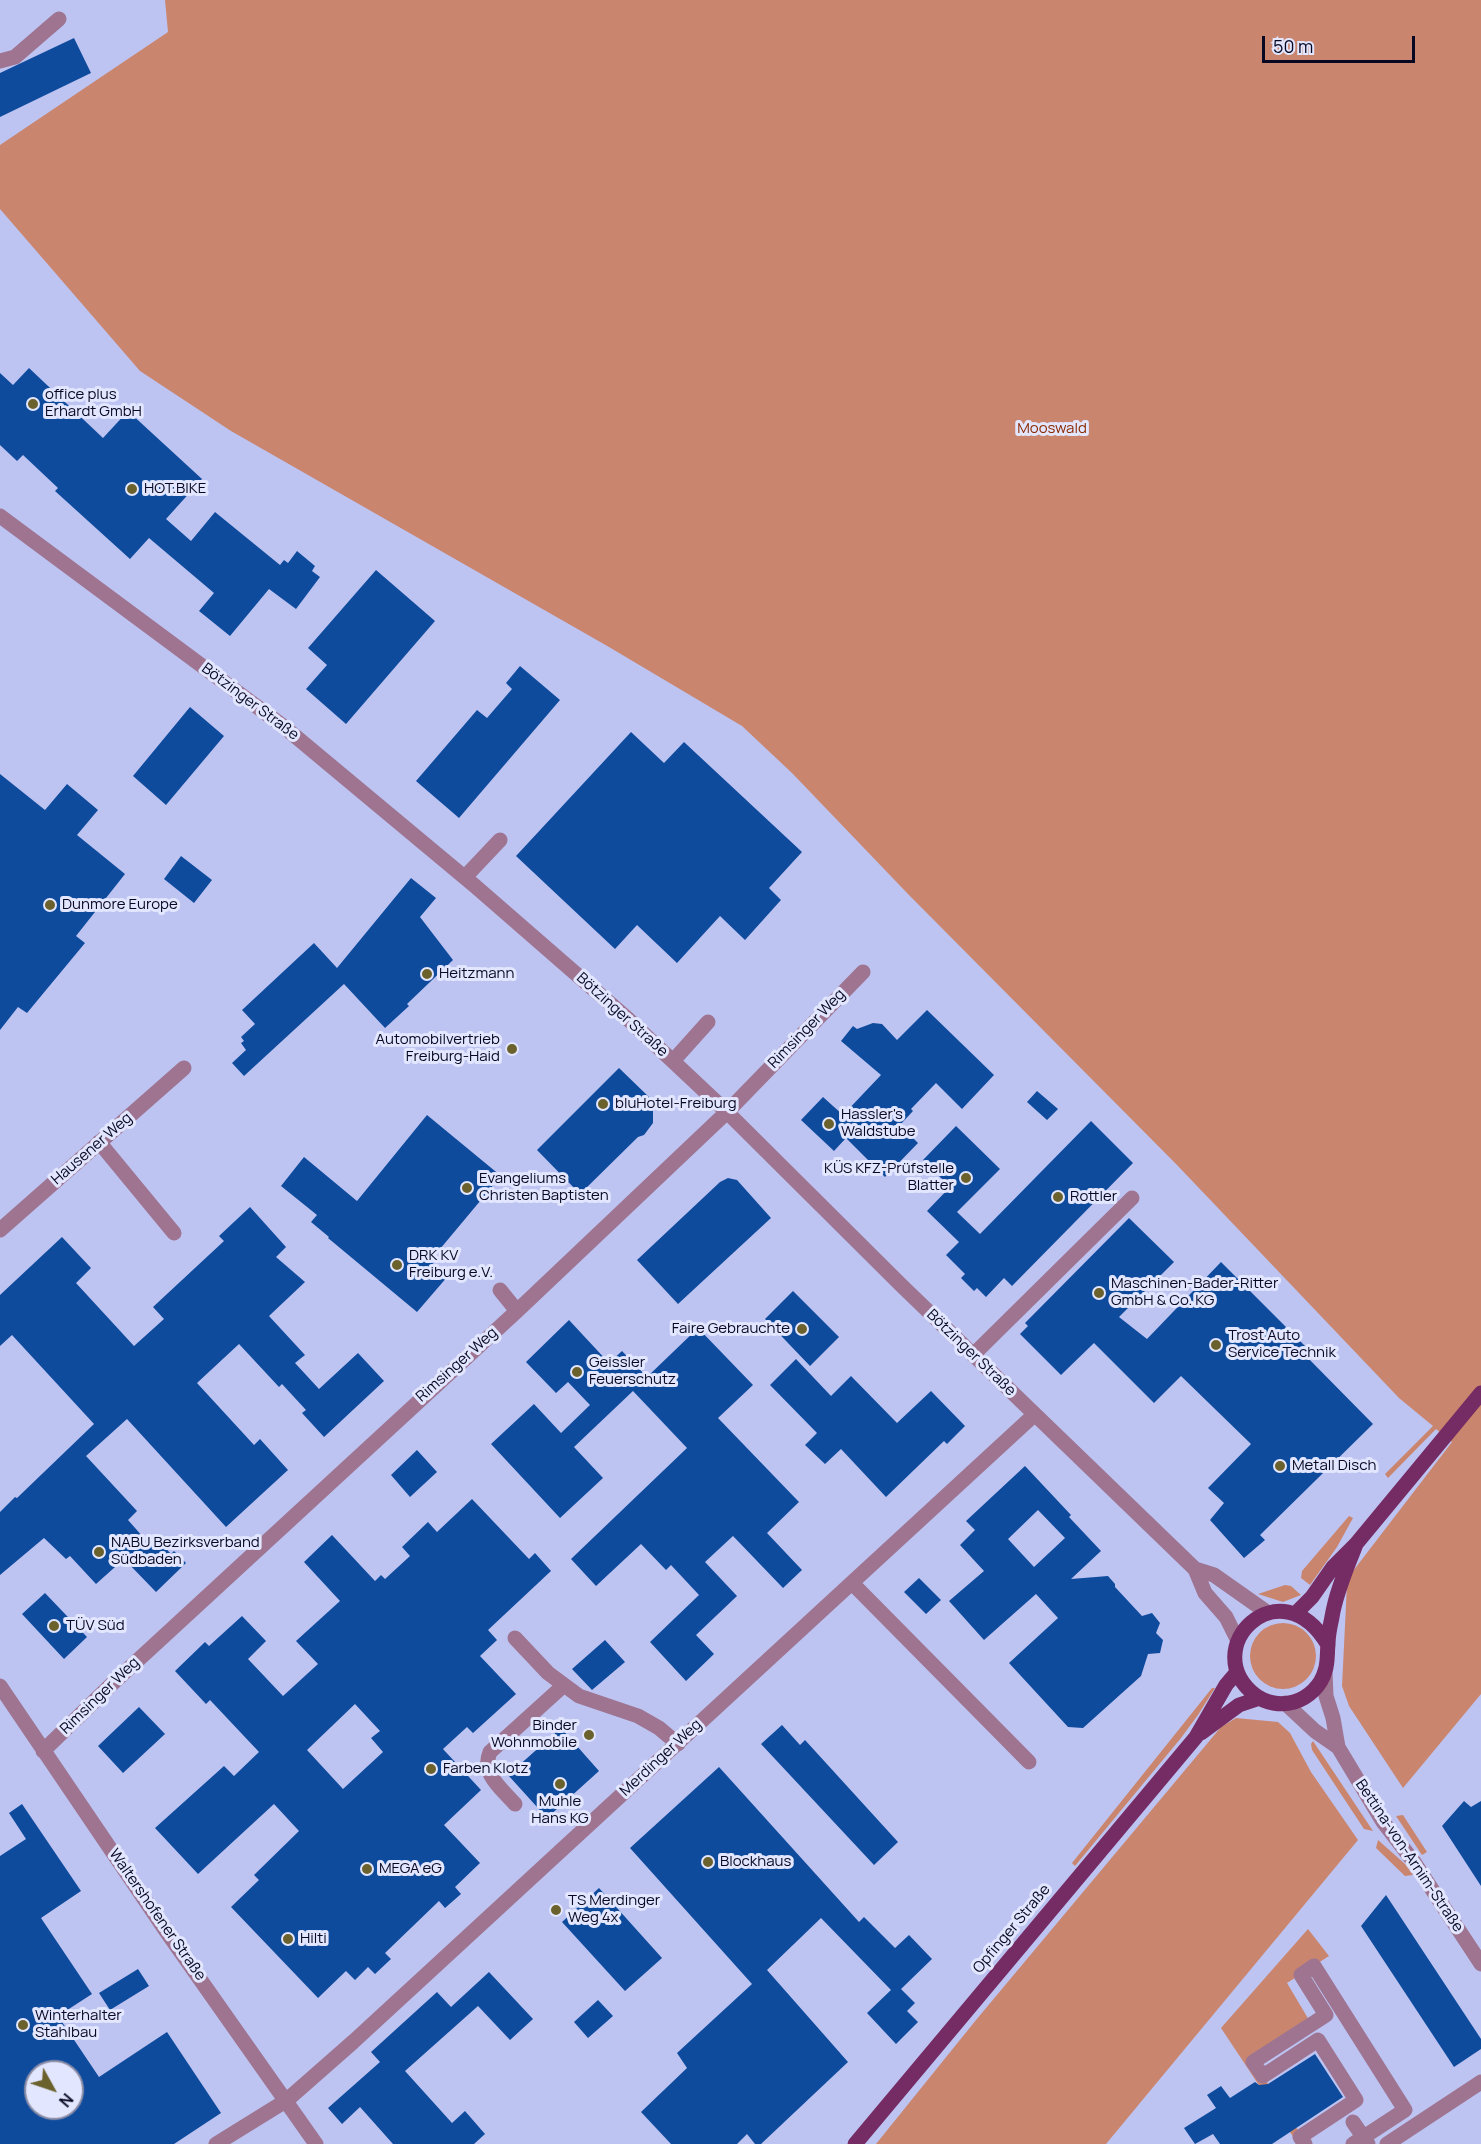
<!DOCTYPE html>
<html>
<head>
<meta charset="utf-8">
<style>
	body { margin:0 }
	#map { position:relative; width:1481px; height:2144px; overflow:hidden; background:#bdc4f2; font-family:Manrope,sans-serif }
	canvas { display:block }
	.north { position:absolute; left:24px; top:2060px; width:60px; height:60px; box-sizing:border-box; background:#e2e6fe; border:2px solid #8b8da6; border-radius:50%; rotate:130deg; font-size:16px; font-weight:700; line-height:24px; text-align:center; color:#080822 }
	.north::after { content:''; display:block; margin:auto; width:21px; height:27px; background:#6b612d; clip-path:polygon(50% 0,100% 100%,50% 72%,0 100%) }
	.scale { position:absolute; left:1262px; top:36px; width:153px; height:27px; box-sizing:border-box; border:3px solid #080822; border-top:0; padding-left:8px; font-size:18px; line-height:21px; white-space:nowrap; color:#080822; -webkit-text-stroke:4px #e2e6fe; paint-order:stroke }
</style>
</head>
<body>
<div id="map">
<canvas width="1481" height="2144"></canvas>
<div class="north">N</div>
<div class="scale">50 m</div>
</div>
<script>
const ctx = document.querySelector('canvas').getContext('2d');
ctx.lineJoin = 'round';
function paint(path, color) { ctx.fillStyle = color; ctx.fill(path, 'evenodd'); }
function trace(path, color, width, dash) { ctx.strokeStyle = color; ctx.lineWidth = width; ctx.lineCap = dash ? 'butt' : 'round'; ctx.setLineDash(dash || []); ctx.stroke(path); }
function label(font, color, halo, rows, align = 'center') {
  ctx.font = font + ' Manrope,sans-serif'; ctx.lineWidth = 6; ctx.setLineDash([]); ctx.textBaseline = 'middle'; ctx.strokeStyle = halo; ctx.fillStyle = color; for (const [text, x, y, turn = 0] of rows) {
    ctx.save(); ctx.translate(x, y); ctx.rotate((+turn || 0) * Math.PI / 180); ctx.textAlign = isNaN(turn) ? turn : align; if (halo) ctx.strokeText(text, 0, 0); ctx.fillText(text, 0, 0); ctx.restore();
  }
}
const green = new Path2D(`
	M165 0H1481V1694L1403 1788 1349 1706 1342 1686 1347 1585 1353 1571 1452 1442 1436 1429 1388 1478 1385 1474 1433 1426 1399 1398 1177 1165 908 894 792 773 742 726 609 647 231 431 140 371 0 209V145L168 32Z
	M1349 1516 1353 1518 1337 1547 1310 1585 1301 1578 1302 1571Z
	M1285 1585 1291 1586 1301 1595 1283 1602 1258 1594Z
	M1250 1656a33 33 0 1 1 66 0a33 33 0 1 1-66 0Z
	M1212 1688H1215L1198 1715 1181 1738 1075 1866 1072 1863Z
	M1236 1718 1278 1722 1290 1733 1311 1772 1358 1840 1106 2144H876L976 2020 1221 1727Z
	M1313 1741 1373 1831 1364 1829 1312 1750 1311 1744Z
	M1403 1815 1427 1852 1422 1855 1396 1816Z
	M1378 1840 1405 1864 1413 1875 1405 1876 1376 1848Z
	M1308 1929 1329 1956 1287 1983 1312 2025 1254 2062 1301 2135 1298 2144 1221 2028Z`);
const building = new Path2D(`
	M74 38 91 73 0 117V73Z
	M29 368 103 438 128 411 202 479 166 519 191 541 215 512 280 565 284 560 288 563 297 551 315 566 312 571 320 577 296 609 269 589 230 636 199 611 214 593 149 538 130 559 55 491 58 488 23 455 17 461 0 445V373L13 385Z
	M376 570 435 621 346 724 306 689 327 665 308 648Z
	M520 666 560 700 459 818 416 781 477 710 487 718 512 689 506 683Z
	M190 707 224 736 166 805 133 776Z
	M631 732 664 763 684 742 802 852 769 888 781 900 745 940 720 916 677 963 637 925 615 949 516 856Z
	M0 774 45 810 67 784 98 810 77 835 125 874 76 936 85 943 27 1013 18 1007 0 1030Z
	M181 856 212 880 194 903 164 879Z
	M411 878 436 898 420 917 453 960 407 1004 409 1006 385 1028 344 984 244 1076 232 1063 246 1050 241 1043 244 1041 241 1037 255 1024 242 1010 314 943 337 968Z
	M927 1010 994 1075 962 1109 936 1083 911 1109 913 1111 900 1125 918 1143 885 1177 846 1138 834 1151 801 1120 823 1097 843 1115 881 1075 841 1041 853 1026 857 1029 873 1023 882 1024 897 1040Z
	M619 1068 649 1097 653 1106V1123L644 1135 638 1137 580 1194 537 1150Z
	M1037 1091 1058 1109 1047 1120 1027 1102Z
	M427 1115 501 1176 430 1261 448 1276 417 1312 328 1238 329 1237 311 1222 317 1215 281 1186 304 1157 357 1201Z
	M1091 1121 1133 1163 1012 1286 1004 1278 986 1297 977 1288 974 1291 961 1278 965 1274 946 1255 959 1242 927 1211 950 1187 923 1160 956 1126 1000 1169 957 1212 980 1234Z
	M728 1178 737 1180 771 1218 678 1304 637 1260 720 1182Z
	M250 1207 286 1247 276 1257 305 1282 269 1316 305 1355 295 1363 319 1389 358 1353 384 1381 324 1437 302 1413 306 1410 282 1384 279 1387 239 1344 197 1383 254 1445 260 1439 288 1470 226 1527 127 1419 86 1456 137 1511 128 1520 151 1546 158 1540 171 1554 174 1551 186 1563 156 1592 124 1559 96 1584 70 1556 66 1559 44 1538 0 1575V1512L15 1497 17 1498 94 1424 12 1335 0 1346V1295L62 1237 91 1268 76 1283 134 1346 164 1319 153 1307 224 1241 219 1236Z
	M1129 1218 1174 1262 1119 1317 1147 1339 1221 1262 1309 1350 1305 1355 1373 1424 1260 1535 1265 1540 1244 1558 1210 1520 1224 1503 1208 1488 1251 1444 1181 1376 1154 1403 1094 1343 1061 1375 1020 1334 1028 1326 1025 1323Z
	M793 1291 839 1337 810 1366 765 1319Z
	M569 1320 609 1363 622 1351 647 1377 698 1328 753 1385 718 1418 799 1502 767 1533 802 1570 783 1588 733 1536 705 1562 737 1596 696 1635 714 1654 686 1681 650 1642 699 1595 671 1565 666 1570 641 1544 596 1586 571 1559 687 1448 633 1391 574 1447 603 1478 560 1518 491 1444 534 1404 561 1433 590 1405 568 1382 556 1393 526 1362Z
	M796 1359 831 1396 851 1376 897 1423 931 1391 965 1426 947 1444 944 1441 886 1497 841 1449 825 1464 805 1445 817 1433 770 1385Z
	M417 1450 437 1472 410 1497 391 1475Z
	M1025 1466 1071 1515 1069 1517 1101 1551 1071 1579 1108 1576 1115 1584V1587L1142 1616 1152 1613 1160 1623 1156 1633 1163 1640 1160 1653 1148 1654 1141 1676 1083 1728 1068 1727 1009 1663 1058 1618 1036 1594 984 1640 949 1601 984 1571 960 1545 975 1530 966 1521ZM1038 1510 1065 1538 1034 1567 1008 1539Z
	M472 1499 529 1559 535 1553 551 1571 488 1630 497 1640 480 1656 516 1694 473 1733 467 1727 443 1749 481 1790 444 1825 480 1863 455 1887 461 1894 445 1908 439 1901 385 1953 391 1959 375 1974 368 1967 355 1980 346 1971 318 1998 231 1907 259 1880 254 1875 299 1831 274 1804 198 1874 155 1828 224 1766 234 1776 259 1752 210 1700 206 1704 175 1671 205 1642 209 1646 242 1616 266 1641 248 1659 283 1696 318 1664 296 1641 340 1601 304 1562 332 1535 375 1581 381 1575 385 1579 410 1556 402 1547 428 1522 437 1532ZM355 1704 380 1731 371 1738 383 1752 343 1789 307 1750Z
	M919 1578 941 1600 926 1614 904 1592Z
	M45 1593 87 1637 64 1659 22 1614Z
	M605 1640 625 1662 592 1690 572 1669Z
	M139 1707 165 1734 123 1773 98 1746Z
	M782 1725 800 1745 805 1740 898 1842 874 1865 761 1744Z
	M561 1728 599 1771 547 1818 508 1775Z
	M719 1767 859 1922 864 1917 895 1948 909 1935 932 1959 901 1989 915 2003 907 2011 918 2022 896 2044 867 2013 891 1990 821 1918 767 1970 848 2062 761 2144H755L747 2134 737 2144H671L641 2112 687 2068 677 2053 752 1984 630 1848Z
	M1464 1801 1471 1807 1481 1801V1886L1442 1826Z
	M22 1804 81 1891 41 1918 92 1994 58 2016 99 2077 167 2032 221 2113 174 2144H0V1856L26 1839 9 1813ZM36 2072H72V2108H36Z
	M599 1888 662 1958 625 1991 562 1922Z
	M1386 1895 1481 2039V2049L1454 2067 1361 1926Z
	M138 1969 149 1986 110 2010 99 1993Z
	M489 1972 533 2019 510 2040 478 2006 405 2071 452 2123 465 2111 485 2134 474 2144H393L360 2107 342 2124 328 2108 380 2062 371 2052 437 1992 451 2007Z
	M598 2000 613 2016 588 2038 574 2022Z
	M1315 2054 1343 2097 1272 2144H1220L1213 2134 1195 2144 1184 2128 1216 2108 1207 2095 1221 2086 1230 2098 1255 2082 1259 2085 1268 2084Z`);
const minor = new Path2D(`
	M0 61 15 57 59 19
	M0 516 283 726 475 886 629 1020 727 1112 901 1285 1195 1569 1205 1593 1226 1617 1237 1639
	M465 877 500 840
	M673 1061 708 1022
	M99 1142 174 1233
	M0 1230 184 1068
	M500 1290 517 1311
	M973 1355 1132 1198
	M1195 1569 1214 1575 1268 1613
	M852 1583 1029 1762
	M515 1638 548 1673 579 1696 638 1716 659 1728 678 1744
	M1325 1672 1326 1696 1333 1718 1338 1747 1383 1822 1414 1862 1481 1964
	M0 1686 166 1931 316 2144
	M1285 1703 1315 1731 1338 1747
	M43 1751 112 1684 517 1311 727 1112 863 972
	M515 1804C501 1788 481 1774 490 1752L563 1686
	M1353 2122 1368 2144
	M216 2144 287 2100 353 2042 1034 1415
	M1305 2144 1300 2137 1356 2100 1318 2040 1263 2076 1253 2062 1326 2015 1301 1975 1314 1966 1405 2110 1353 2144
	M1387 2144 1481 2082`);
const major = new Path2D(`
	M1296 1613 1312 1597 1333 1567 1356 1544 1481 1393
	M1328 1645C1280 1564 1196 1649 1255 1695 1265 1703 1281 1706 1294 1702 1308 1698 1321 1686 1325 1671 1328 1663 1327 1653 1328 1644 1328 1635 1330 1626 1332 1617 1336 1592 1347 1568 1356 1544
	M1201 1733 1239 1705 1260 1698
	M855 2144 1196 1737 1226 1685 1237 1672`);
const markers = [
	[33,404,6,"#6b612d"],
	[132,489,6,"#6b612d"],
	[50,905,6,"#6b612d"],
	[427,974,6,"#6b612d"],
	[512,1049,6,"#6b612d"],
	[603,1104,6,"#6b612d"],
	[829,1124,6,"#6b612d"],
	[966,1178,6,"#6b612d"],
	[467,1188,6,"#6b612d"],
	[1058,1197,6,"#6b612d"],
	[397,1265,6,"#6b612d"],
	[1099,1293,6,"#6b612d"],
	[802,1329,6,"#6b612d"],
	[1216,1345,6,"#6b612d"],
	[577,1372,6,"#6b612d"],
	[1280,1466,6,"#6b612d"],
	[99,1552,6,"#6b612d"],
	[54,1626,6,"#6b612d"],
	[589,1735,6,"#6b612d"],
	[431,1769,6,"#6b612d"],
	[560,1784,6,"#6b612d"],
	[708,1862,6,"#6b612d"],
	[367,1869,6,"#6b612d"],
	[556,1910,6,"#6b612d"],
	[288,1939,6,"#6b612d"],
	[23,2025,6,"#6b612d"]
];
const poiNames = [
	["office plus",45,395],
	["Erhardt GmbH",45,412],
	["HOT.BIKE",144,489],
	["Dunmore Europe",62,905],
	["Heitzmann",439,974],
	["Automobilvertrieb",500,1040,"right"],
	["Freiburg-Haid",500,1057,"right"],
	["bluHotel-Freiburg",615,1104],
	["Hassler's",841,1115],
	["Waldstube",841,1132],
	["KÜS KFZ-Prüfstelle",954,1169,"right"],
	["Blatter",954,1186,"right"],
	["Evangeliums",479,1179],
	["Christen Baptisten",479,1196],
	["Rottler",1070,1197],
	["DRK KV",409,1256],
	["Freiburg e.V.",409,1273],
	["Maschinen-Bader-Ritter",1111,1284],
	["GmbH & Co. KG",1111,1301],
	["Faire Gebrauchte",790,1329,"right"],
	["Trost Auto",1228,1336],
	["Service Technik",1228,1353],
	["Geissler",589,1363],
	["Feuerschutz",589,1380],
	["Metall Disch",1292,1466],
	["NABU Bezirksverband",111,1543],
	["Südbaden",111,1560],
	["TÜV Süd",66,1626],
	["Binder",577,1726,"right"],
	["Wohnmobile",577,1743,"right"],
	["Farben Klotz",443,1769],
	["Muhle",560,1802,"center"],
	["Hans KG",560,1819,"center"],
	["Blockhaus",720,1862],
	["MEGA eG",379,1869],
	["TS Merdinger",568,1901],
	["Weg 4x",568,1918],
	["Hilti",300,1939],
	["Winterhalter",35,2016],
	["Stahlbau",35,2033]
];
const parkNames = [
	["Mooswald",1052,429]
];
const streetNames = [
	["Bötzinger Straße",250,702,37],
	["Bötzinger Straße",622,1015,42],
	["Rimsinger Weg",807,1029,-46],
	["Hausener Weg",92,1149,-41],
	["Bötzinger Straße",971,1353,44],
	["Rimsinger Weg",457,1365,-42],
	["Rimsinger Weg",100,1696,-44],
	["Merdinger Weg",661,1758,-43],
	["Bettina-von-Arnim-Straße",1409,1856,56],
	["Waltershofener Straße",157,1915,55],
	["Opfinger Straße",1012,1929,-50]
];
paint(green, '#ca856e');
paint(building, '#0f4b9d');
trace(minor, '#9e7491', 15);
trace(major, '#752b63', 15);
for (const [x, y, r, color] of markers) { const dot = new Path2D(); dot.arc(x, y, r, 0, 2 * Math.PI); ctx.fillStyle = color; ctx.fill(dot); trace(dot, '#e2e6fe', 2); }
label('15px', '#080822', '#e2e6fe', poiNames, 'left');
label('15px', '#8c2900', '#e2e6fe', parkNames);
label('15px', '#080822', '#e2e6fe', streetNames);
</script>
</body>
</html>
